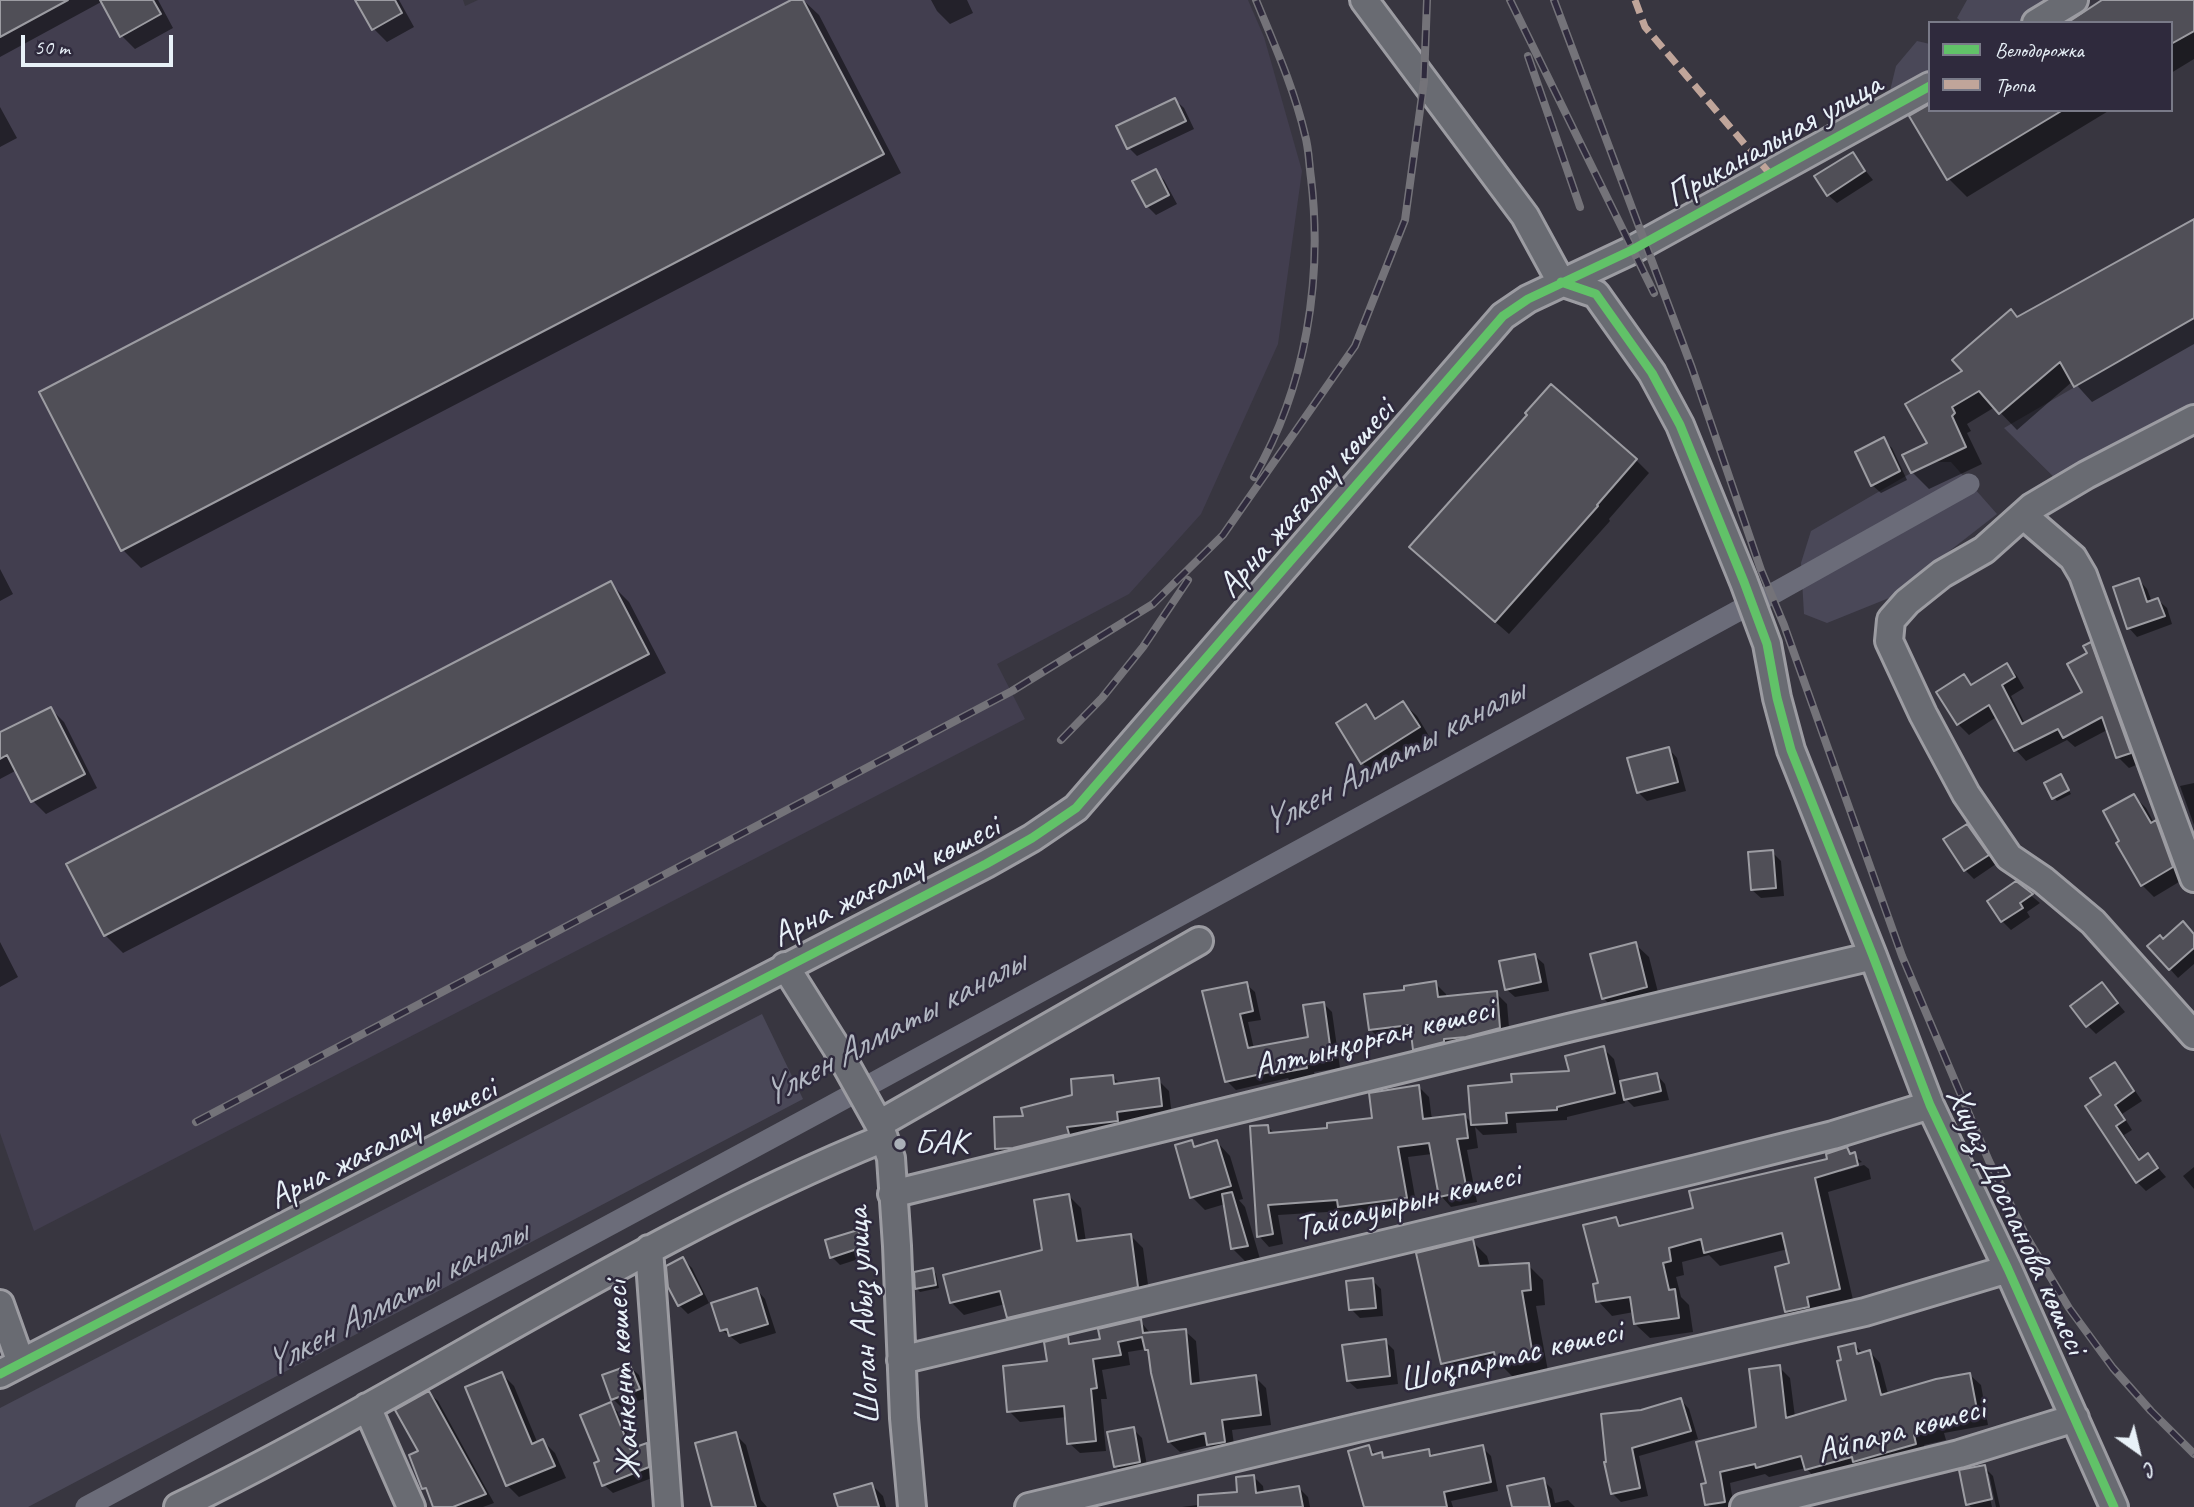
<!DOCTYPE html>
<html>
<head>
<meta charset="utf-8">
<style>
	body { margin:0 }
	#map { position:relative; width:2194px; height:1507px; overflow:hidden; background:#383640; font-family:Caveat,sans-serif }
	canvas { display:block }
	.legend { position:absolute; left:1928px; top:21px; width:245px; height:91px; box-sizing:border-box; background:#2f2a3d; border:2px solid #797a88; margin:0; padding:9px 12px; list-style:none; font-size:21px; color:#e8f1f8 }
	.legend li { display:flex; align-items:center; gap:14px; height:35px }
	.legend b { width:35px; border:2px solid #797a88 }
	.north { position:absolute; left:2103px; top:1416px; width:70px; height:70px; -webkit-text-stroke:5px #2f2a3d; paint-order:stroke; rotate:146deg; font-size:19px; font-weight:700; line-height:28px; text-align:center; color:#e8f1f8 }
	.north::after { content:''; display:block; margin:auto; width:24px; height:32px; background:#e8f1f8; clip-path:polygon(50% 0,100% 100%,50% 72%,0 100%) }
	.scale { position:absolute; left:21px; top:35px; width:152px; height:32px; box-sizing:border-box; border:4px solid #e8f1f8; border-top:0; padding-left:9px; font-size:21px; line-height:24px; white-space:nowrap; color:#e8f1f8; -webkit-text-stroke:5px #2f2a3d; paint-order:stroke }
</style>
</head>
<body>
<div id="map">
<canvas width="2194" height="1507"></canvas>
<ul class="legend">
<li><b style="height:9px;background:#61c268"></b>Велодорожка</li>
<li><b style="height:9px;background:#c0a59a"></b>Тропа</li>
</ul>
<div class="north">С</div>
<div class="scale">50 m</div>
</div>
<script>
const ctx = document.querySelector('canvas').getContext('2d');
ctx.lineJoin = 'round';
function paint(path, color) { ctx.fillStyle = color; ctx.fill(path, 'evenodd'); }
function trace(path, color, width, dash) { ctx.strokeStyle = color; ctx.lineWidth = width; ctx.lineCap = dash ? 'butt' : 'round'; ctx.setLineDash(dash || []); ctx.stroke(path); }
function label(font, color, halo, rows, align = 'center') {
  ctx.font = font + ' Caveat,sans-serif'; ctx.lineWidth = 5; ctx.setLineDash([]); ctx.textBaseline = 'middle'; ctx.strokeStyle = halo; ctx.fillStyle = color; for (const [text, x, y, turn = 0] of rows) {
    ctx.save(); ctx.translate(x, y); ctx.rotate((+turn || 0) * Math.PI / 180); ctx.textAlign = isNaN(turn) ? turn : align; if (halo) ctx.strokeText(text, 0, 0); ctx.fillText(text, 0, 0); ctx.restore();
  }
}
const built = new Path2D(`
	M0 0H463L465 6 478 0H1248L1264 37 1302 171 1278 344 1201 514 1129 594 997 664 1025 719 34 1231 0 1133Z`);
const green = new Path2D(`
	M1967 0H2052L2017 23H1963L1957 18Z
	M1917 41 1930 44V70L1889 95 1896 66Z
	M2194 318V419L2065 488 2004 428Z
	M1936 462H1951L1997 514 1889 598 1827 623 1804 614 1801 563 1811 531 1911 473Z
	M762 1014 803 1099 28 1507H0V1408Z`);
const shadow = new Path2D(`
	M0 0H158L173 28 135 49 122 36 103 1 0 57Z
	M357 0H399L414 27 387 42 373 28Z
	M795 0H803L819 15 901 173 141 568 123 550Z
	M931 0H967L973 13 950 24 937 11Z
	M2105 0H2194V59L2171 73V23Z
	M1175 100 1184 108 1194 129 1137 156 1129 148Z
	M0 107 17 138 0 147Z
	M1930 110H2110L1967 197 1949 179 1911 117Z
	M1852 154 1873 180 1837 203 1828 195Z
	M1155 171 1164 180 1177 204 1156 215 1147 206Z
	M2194 221V344L2092 402 2073 381 2017 430 1995 407 1967 424 1971 431 1967 433 1982 464 1929 489 1912 472 1929 444 1965 372 2017 318Z
	M1883 440 1892 448 1907 480 1881 493 1872 485Z
	M1636 460 1649 473 1609 519 1610 521 1509 634 1425 560Z
	M0 569 13 594 0 601Z
	M2139 580 2147 589 2152 602 2158 600 2167 608 2172 624 2137 637 2129 628Z
	M611 584 629 602 666 673 123 953 105 935Z
	M2091 644 2101 655 2141 763 2129 768 2118 757 2109 729 2075 747 2067 740 2026 761 2016 750 1998 716 1969 735 1958 724 1964 676 1973 685 2007 665 2017 676 2024 688 2011 696 2025 724 2084 693Z
	M1403 703 1417 716 1432 741 1376 777 1362 763 1366 707 1378 719Z
	M51 709 64 722 97 788 46 814 33 801 17 770 0 779V734Z
	M1669 749 1677 758 1686 791 1647 801 1638 792Z
	M2061 777 2071 794 2057 801 2054 798Z
	M2194 783V825L2180 786Z
	M2134 796 2146 808 2154 823 2168 834 2184 879 2154 897 2142 885 2122 841Z
	M1967 826 1996 864 1974 879 1965 870Z
	M1772 852 1781 861 1784 896 1761 898 1752 890Z
	M2016 883 2040 903 2027 912 2030 917 2011 930 2002 921Z
	M2194 935V964L2178 978 2170 969 2163 941Z
	M0 942 18 977 0 987Z
	M1635 944 1649 957 1660 1000 1617 1011 1603 998Z
	M1535 956 1544 964 1549 991 1515 997 1506 989Z
	M1435 983 1446 994V998L1496 993 1507 1004 1510 1039 1426 1060 1415 1049 1413 1037 1381 1040 1370 1029 1406 991Z
	M1246 984 1255 992 1261 1020 1248 1022 1254 1049 1310 1039 1324 1004 1332 1012 1340 1068 1314 1072 1315 1076 1290 1081 1288 1078 1236 1090 1227 1081 1204 992Z
	M2102 984 2125 1012 2096 1034 2088 1026Z
	M1603 1048 1614 1059 1620 1083 1657 1075 1665 1084 1669 1100 1634 1107 1623 1096 1625 1103 1567 1117V1120L1516 1123 1517 1133 1483 1135 1475 1127 1478 1148 1467 1150 1477 1202 1451 1207 1441 1196 1432 1154 1408 1157 1417 1208 1350 1217 1344 1211 1278 1215 1283 1244 1269 1247 1259 1236 1267 1126 1275 1134 1329 1130 1374 1119 1419 1087 1429 1097 1432 1120 1464 1115 1473 1124 1514 1084 1571 1072Z
	M2115 1064 2123 1073 2142 1101 2122 1114 2132 1130 2124 1135 2141 1161 2148 1156 2166 1177 2146 1191 2137 1182 2087 1106 2104 1095Z
	M1112 1076 1121 1085 1158 1080 1169 1091 1172 1116 1126 1122 1127 1131 1007 1159 997 1148 1074 1096Z
	M1192 1142 1198 1148 1217 1142 1230 1156 1243 1199 1239 1200 1245 1207 1260 1259 1246 1262 1232 1248 1225 1204 1205 1210 1192 1197Z
	M1847 1149 1862 1162 1840 1168V1172L1864 1165 1869 1169 1871 1179 1828 1192 1854 1304 1801 1326 1786 1311 1791 1265 1788 1249 1720 1266 1709 1255 1682 1262 1684 1275 1676 1277 1681 1297 1689 1305 1693 1332 1650 1338 1635 1324 1634 1312 1612 1316 1598 1301 1616 1219 1624 1227 1695 1209 1829 1160Z
	M2194 1167V1189L2183 1176Z
	M1068 1195 1081 1208 1086 1242 1131 1236 1143 1248 1150 1299 1021 1330 1008 1318 1005 1304 964 1315 952 1303 1044 1251Z
	M857 1232 866 1240 871 1255 840 1265 832 1257Z
	M1472 1241 1487 1256 1490 1267 1528 1265 1543 1280 1545 1305 1536 1306 1548 1371 1513 1377 1504 1368 1458 1378 1443 1363Z
	M683 1259 692 1268 709 1303 688 1314 679 1305Z
	M932 1270 936 1274 939 1288 920 1292 916 1288Z
	M1372 1280 1381 1289 1383 1316 1360 1318 1351 1309Z
	M757 1290 765 1299 776 1333 740 1344 722 1330Z
	M1140 1321 1151 1334 1185 1331 1196 1341 1200 1384 1255 1377 1266 1388 1271 1425 1232 1430 1235 1452 1219 1455 1209 1445 1180 1452 1169 1442 1150 1353 1146 1349 1128 1352 1130 1365 1102 1370 1107 1399H1101L1106 1451 1080 1453 1069 1443 1067 1417 1020 1422 1009 1411 1067 1338 1074 1345 1102 1341Z
	M1385 1341 1394 1350 1398 1384 1357 1389 1348 1381Z
	M1854 1345 1864 1354 1870 1352 1880 1363 1888 1394 1970 1375 1981 1385 1988 1425 1944 1433 1946 1440 1924 1445 1926 1455 1817 1480 1806 1468 1769 1477 1765 1474 1730 1483 1734 1507H1710L1707 1504 1708 1485 1758 1428 1779 1367 1790 1378 1795 1417 1848 1401 1843 1361Z
	M630 1367 639 1375 647 1398 621 1407 613 1399Z
	M502 1374 514 1386 538 1444 543 1441 555 1453 566 1478 519 1497 507 1485Z
	M429 1393 438 1401 494 1503 483 1507H435L430 1494 424 1488 421 1452Z
	M1681 1400 1689 1409 1698 1439 1639 1456 1648 1496 1621 1502 1612 1493 1642 1411Z
	M610 1404 619 1413 634 1450 647 1445 656 1453 657 1476 613 1493 604 1485 601 1462Z
	M1133 1429 1142 1438 1148 1471 1124 1475 1115 1466Z
	M735 1434 746 1445 761 1500 767 1507H711Z
	M1368 1447 1377 1455 1381 1454 1386 1459 1429 1451 1435 1457 1482 1447 1491 1456 1498 1491 1451 1501 1453 1507H1366Z
	M1984 1467 1993 1476 2000 1507H1996L1989 1474H1985L1992 1507H1971L1968 1504Z
	M1254 1477 1263 1486 1264 1494 1299 1488 1308 1497 1310 1507H1182L1213 1503 1239 1493Z
	M1543 1480 1552 1489 1555 1503 1568 1500 1575 1507H1514Z
	M872 1485 883 1496 886 1507H840Z`);
const canal = new Path2D(`
	M86 1507 827 1108 1736 612 1776 592 1969 484`);
const building = new Path2D(`
	M0 0H68L0 37Z
	M100 0H153L161 14 120 37Z
	M355 0H395L402 13 372 30Z
	M791 0H803L884 154 121 551 39 392Z
	M2102 0H2194V31L2171 44V23H2067Z
	M1175 98 1186 121 1127 149 1116 126Z
	M1930 104V110H2063L1947 180 1909 116Z
	M1853 152 1865 171 1827 196 1814 176Z
	M1156 169 1169 195 1146 207 1132 181Z
	M2194 219V318L2074 387 2060 362 1999 414 1979 391 1952 407 1955 413 1952 416 1966 447 1911 473 1902 455 1927 443 1905 404 1962 371 1952 360 2011 309 2017 317Z
	M1551 384 1637 459 1597 505 1598 506 1495 622 1409 547 1527 415 1525 413Z
	M1884 437 1900 471 1871 486 1855 452Z
	M2139 578 2147 602 2158 598 2165 616 2127 629 2113 587Z
	M611 581 649 654 104 936 66 864Z
	M2091 642 2131 753 2116 758 2102 717 2063 738 2058 729 2014 751 1989 705 1957 725 1936 692 1964 674 1971 685 2007 663 2015 677 2002 685 2022 724 2082 692 2067 664 2087 653 2083 646Z
	M1403 701 1420 727 1361 764 1336 723 1366 704 1375 719Z
	M51 707 85 774 31 802 7 755 0 759V732Z
	M1669 747 1678 782 1637 793 1627 758Z
	M2061 774 2069 790 2052 799 2044 783Z
	M2134 794 2151 823 2156 820 2173 867 2141 886 2116 843 2119 841 2103 811Z
	M1967 824 1989 855 1964 871 1943 839Z
	M1773 850 1776 888 1751 890 1748 852Z
	M2016 881 2033 894 2020 903 2023 908 2001 922 1987 901Z
	M2183 921 2194 934V948L2169 970 2147 946 2160 935 2163 939Z
	M1636 942 1647 987 1602 999 1590 954Z
	M1535 954 1541 982 1505 990 1499 961Z
	M1436 981 1438 997 1497 991 1500 1028 1466 1037 1444 1039V1042L1413 1050 1410 1025 1369 1030 1364 994 1404 990V986Z
	M1247 982 1253 1011 1240 1014 1248 1048 1308 1037 1303 1005 1324 1002 1332 1060 1306 1064 1307 1068 1280 1073 1279 1070 1225 1082 1202 991Z
	M2102 982 2118 1003 2086 1027 2070 1006Z
	M1604 1046 1615 1093 1557 1107V1110L1506 1113 1507 1123 1471 1125 1468 1086 1512 1082 1511 1074 1569 1071 1565 1056Z
	M2115 1062 2134 1091 2115 1105 2125 1120 2116 1126 2139 1160 2148 1153 2158 1168 2136 1183 2085 1106 2101 1095 2090 1078Z
	M1657 1073 1661 1091 1624 1100 1620 1081Z
	M1113 1075 1114 1084 1159 1078 1162 1106 1117 1112 1118 1121 1067 1127 1069 1134 1013 1148 995 1149 994 1117 1023 1116 1021 1108 1072 1095 1071 1079Z
	M1419 1085 1423 1119 1465 1114 1468 1138 1457 1139 1467 1191 1439 1197 1429 1143 1398 1147 1407 1198 1338 1207 1337 1200 1268 1205 1273 1234 1257 1237 1250 1126 1268 1125 1269 1133 1327 1128V1123L1372 1118 1369 1093Z
	M1192 1140 1194 1147 1217 1140 1231 1186 1190 1198 1175 1145Z
	M1847 1147 1850 1154 1855 1152 1858 1165 1815 1178 1840 1289 1807 1297 1809 1307 1785 1312 1775 1267 1789 1263 1782 1233 1704 1253 1701 1239 1669 1248 1671 1261 1663 1263 1669 1290 1675 1289 1679 1318 1634 1324 1630 1297 1596 1302 1593 1284 1598 1283 1583 1225 1616 1217 1619 1226 1693 1208 1689 1191 1827 1159 1826 1154Z
	M1232 1192 1248 1246 1231 1249 1222 1194Z
	M1069 1194 1077 1241 1131 1234 1138 1287 1007 1318 1000 1291 950 1303 943 1275 1042 1250 1034 1200Z
	M858 1230 863 1247 830 1258 825 1240Z
	M1473 1239 1479 1266 1529 1263 1531 1290 1522 1291 1533 1356 1496 1363 1494 1352 1441 1364 1416 1253Z
	M683 1257 702 1294 678 1306 668 1287 666 1266Z
	M933 1268 936 1285 915 1289 914 1272Z
	M1373 1278 1376 1308 1349 1310 1346 1281Z
	M757 1288 768 1324 729 1336 727 1329 720 1331 711 1303Z
	M1141 1319 1143 1333 1186 1329 1191 1384 1256 1375 1261 1415 1222 1420 1225 1442 1207 1445 1205 1433 1168 1442 1151 1373 1148 1350H1145L1142 1337 1118 1342 1121 1355 1093 1359 1097 1388 1091 1389 1096 1441 1067 1444 1064 1406 1007 1412 1003 1366 1047 1361 1044 1342 1068 1336 1069 1344 1100 1339 1098 1329Z
	M1386 1339 1390 1376 1347 1381 1342 1345Z
	M1855 1343 1857 1354 1870 1350 1881 1395 1936 1379 1970 1373 1978 1415 1935 1423 1936 1429 1914 1435 1916 1444 1853 1462 1852 1457 1805 1470 1801 1456 1756 1468 1755 1464 1720 1472 1725 1502 1705 1505 1701 1484 1706 1483 1696 1442 1756 1427 1749 1369 1780 1365 1786 1418 1846 1400 1837 1361 1841 1360 1838 1347Z
	M630 1365 640 1389 611 1400 602 1375Z
	M502 1372 532 1444 543 1439 555 1466 506 1486 465 1387Z
	M429 1391 486 1494 453 1507H433L426 1488 422 1489 409 1455 418 1451 395 1410Z
	M1681 1398 1691 1431 1632 1448 1640 1488 1611 1494 1604 1462H1606L1601 1414 1641 1410Z
	M611 1402 630 1449 647 1443 649 1467 602 1486 594 1463 599 1461 580 1415Z
	M1134 1427 1140 1462 1114 1467 1107 1432Z
	M736 1432 756 1507H712L695 1443Z
	M1369 1445 1372 1455 1382 1452 1383 1458 1429 1449 1430 1456 1483 1445 1491 1482 1444 1492 1447 1507H1364L1348 1451Z
	M1985 1465 1992 1499 1966 1505 1959 1470Z
	M1254 1475 1256 1493 1299 1486 1303 1507H1198V1495L1237 1492 1236 1477Z
	M1544 1478 1550 1507H1512L1507 1486Z
	M872 1483 879 1507H838L834 1494Z`);
const minor = new Path2D(`
	M1364 0 1525 216 1561 282
	M2036 23 2074 0
	M1561 282 1596 294 1652 373 1680 425 1744 582 1767 644 1777 698 1791 750 1873 956 1930 1105 2008 1269 2114 1507
	M2194 419 2086 475 2032 507 1984 550 1942 574 1907 602 1891 620 1889 641 1923 714 1966 794 2009 857 2043 880 2093 922 2194 1035
	M2023 515 2073 558 2083 575 2194 878
	M785 966 836 1047 879 1124 891 1158 897 1246 904 1418 912 1507
	M879 1124 1199 941
	M892 1194 1568 1028 1873 956
	M649 1249 668 1507
	M0 1304 21 1363
	M901 1360 1697 1169 1833 1135 1930 1105
	M0 1374 986 864 1032 838 1076 808 1503 316 1528 299 1632 250 1930 86
	M367 1407 411 1507
	M178 1507C417 1391 638 1238 884 1138
	M1029 1507 1357 1428 1865 1312 2008 1269
	M1744 1507 1959 1454 2075 1418`);
const rail = new Path2D(`
	M1510 0 1654 293
	M1554 0 1692 368 1761 570 1784 625 1902 956 1989 1161 2026 1236 2069 1308 2113 1368 2151 1411 2194 1454
	M1528 56 1580 207
	M1254 477C1306 387 1323 280 1311 178 1309 164 1309 149 1305 135 1294 88 1274 44 1256 0
	M1061 740 1102 698 1143 647 1188 580
	M196 1122 1012 691 1153 604 1223 535 1355 346 1405 220 1424 81 1427 0`);
const quiet = new Path2D(`
	M1635 0 1645 27 1771 175`);
const cycleway = new Path2D(`
	M1561 282 1596 294 1652 373 1680 425 1744 582 1767 644 1777 698 1791 750 1873 956 1930 1105 2008 1269 2114 1507
	M0 1374 986 864 1032 838 1076 808 1503 316 1528 299 1632 250 1930 86`);
const markers = [
	[900,1144,7,"#aab0b8"]
];
const streetNames = [
	["Приканальная улица",1774,141,-29],
	["Арна жағалау көшесі",1307,499,-49],
	["Арна жағалау көшесі",886,882,-27],
	["Алтынқорған көшесі",1374,1039,-14],
	["Арна жағалау көшесі",383,1144,-27],
	["Тайсауырын көшесі",1408,1203,-14],
	["Хиуаз Доспанова көшесі",2016,1221,65],
	["Шоган Абыз улица",864,1316,-93],
	["Шоқпартас көшесі",1511,1357,-13],
	["Жанкент көшесі",624,1380,-94],
	["Айпара көшесі",1901,1431,-15]
];
const poiNames = [
	["БАК",914,1144]
];
const waterNames = [
	["Үлкен Алматы каналы",1393,758,-28],
	["Үлкен Алматы каналы",894,1029,-28],
	["Үлкен Алматы каналы",396,1299,-28]
];
paint(built, '#423e4f');
paint(green, '#4a4858');
paint(shadow, '#0007');
trace(canal, '#6b6c79', 21);
paint(building, '#504f57');
trace(building, '#9c9ca2', 2);
trace(minor, '#9c9ca2', 32);
trace(minor, '#696b72', 26);
trace(rail, '#747379', 8);
trace(rail, '#2f2a3d', 5, [16]);
trace(quiet, '#c0a59a', 7, [14, 7]);
trace(cycleway, '#61c268', 9);
for (const [x, y, r, color] of markers) { const dot = new Path2D(); dot.arc(x, y, r, 0, 2 * Math.PI); ctx.fillStyle = color; ctx.fill(dot); trace(dot, '#2f2a3d', 2.5); }
label('35px', '#e8f1f8', '#2f2a3d', streetNames);
label('35px', '#e8f1f8', '#2f2a3d', poiNames, 'left');
label('italic 37px', '#b2b7c2', '#2f2a3d', waterNames);
</script>
</body>
</html>
